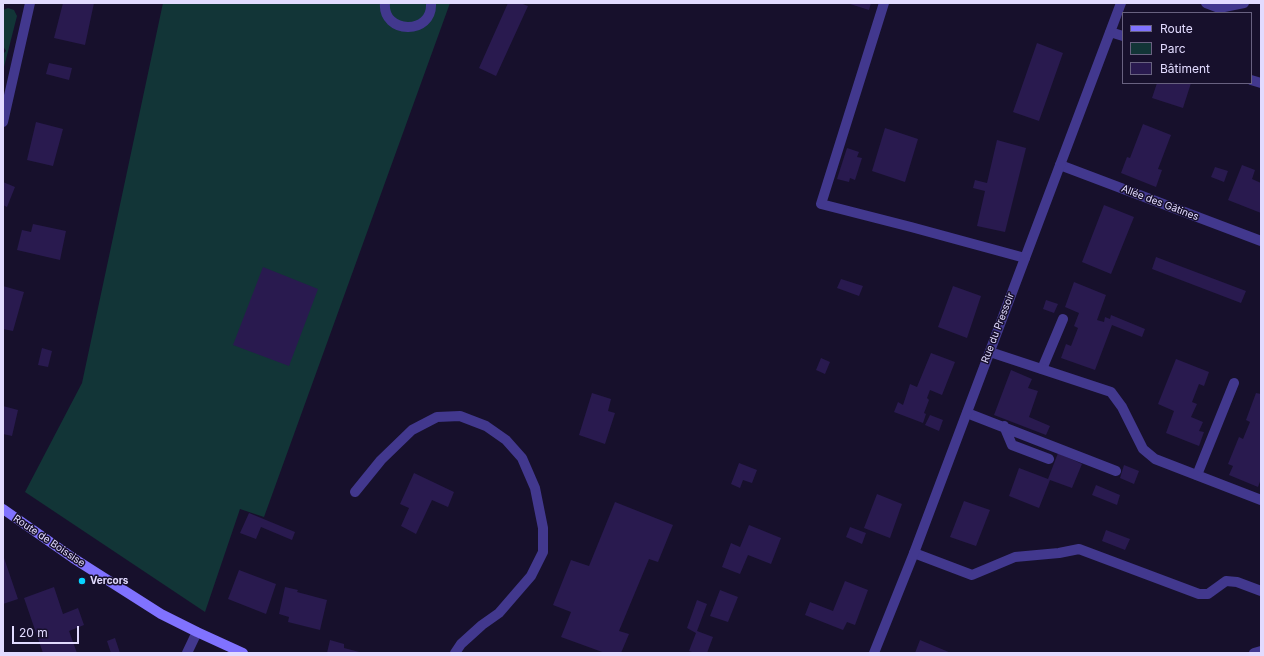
<!DOCTYPE html>
<html>
<head>
<meta charset="utf-8">
<style>
	body { margin:0 }
	#map { position:relative; width:1264px; height:656px; overflow:hidden; background:#17102c; font-family:Inter,sans-serif }
	canvas { display:block }
	.frame { position:absolute; inset:0; border:4px solid #e2dbff; pointer-events:none }
	.legend { position:absolute; left:1122px; top:12px; width:130px; height:72px; box-sizing:border-box; background:#17102c; border:1px solid #686180; margin:0; padding:5px 7px; list-style:none; font-size:12px; color:#e2dbff }
	.legend li { display:flex; align-items:center; gap:8px; height:20px }
	.legend b { width:20px; border:1px solid #686180 }
	.scale { position:absolute; left:12px; top:626px; width:67px; height:18px; box-sizing:border-box; border:2px solid #e2dbff; border-top:0; padding-left:5px; font-size:12px; line-height:14px; white-space:nowrap; color:#e2dbff; -webkit-text-stroke:3px #17102c; paint-order:stroke }
</style>
</head>
<body>
<div id="map">
<canvas width="1264" height="656"></canvas>
<div class="frame"></div>
<ul class="legend">
<li><b style="height:5px;background:#8072ff"></b>Route</li>
<li><b style="height:11px;background:#123537"></b>Parc</li>
<li><b style="height:11px;background:#291a4f"></b>Bâtiment</li>
</ul>
<div class="scale">20 m</div>
</div>
<script>
const ctx = document.querySelector('canvas').getContext('2d');
ctx.lineJoin = 'round';
function paint(path, color) { ctx.fillStyle = color; ctx.fill(path, 'evenodd'); }
function trace(path, color, width, dash) { ctx.strokeStyle = color; ctx.lineWidth = width; ctx.lineCap = dash ? 'butt' : 'round'; ctx.setLineDash(dash || []); ctx.stroke(path); }
function label(font, color, halo, rows, align = 'center') {
  ctx.font = font + ' Inter,sans-serif'; ctx.lineWidth = 3; ctx.setLineDash([]); ctx.textBaseline = 'middle'; ctx.strokeStyle = halo; ctx.fillStyle = color; for (const [text, x, y, turn = 0] of rows) {
    ctx.save(); ctx.translate(x, y); ctx.rotate((+turn || 0) * Math.PI / 180); ctx.textAlign = isNaN(turn) ? turn : align; if (halo) ctx.strokeText(text, 0, 0); ctx.fillText(text, 0, 0); ctx.restore();
  }
}
const green = new Path2D(`
	M163 3H450L264 517 240 509 205 612 25 492 82 383Z
	M8 8 14 10 17 16 3 71V54L6 51 3 46V10Z`);
const building = new Path2D(`
	M63 3H94L85 45 54 38Z
	M508 3H520L528 6 496 76 479 68Z
	M850 3H871L869 10 850 4Z
	M1037 43 1063 53 1039 121 1013 112Z
	M49 63 72 68 69 80 46 74Z
	M1157 83H1191L1183 108 1152 98Z
	M36 122 63 129 53 166 27 160Z
	M1143 124 1171 135 1158 169 1162 170 1156 187 1121 173 1127 157 1130 158Z
	M885 128 918 139 905 182 872 171Z
	M997 140 1026 148 1005 232 977 226 985 191 973 188 975 180 987 183Z
	M847 148 859 152 857 157 862 158 855 180 850 178 849 182 837 179Z
	M1242 165 1255 170 1252 179 1261 183V213L1228 200Z
	M1215 167 1228 171 1224 182 1211 177Z
	M3 182 15 187 7 207 3 205Z
	M1104 205 1134 217 1111 274 1082 262Z
	M33 224 66 231 60 260 17 250 22 230 31 232Z
	M1156 257 1246 291 1241 303 1152 269Z
	M263 267 318 289 289 366 233 345Z
	M841 279 863 286 859 296 837 288Z
	M1074 282 1106 295 1097 320 1104 322 1105 317 1110 319 1111 315 1145 329 1142 337 1112 325 1095 370 1061 358 1066 344 1071 346 1078 328 1074 326 1079 313 1065 307Z
	M3 286 24 292 13 331 3 329Z
	M953 286 981 296 967 338 938 327Z
	M1046 300 1058 304 1054 313 1043 309Z
	M42 348 52 351 48 367 38 365Z
	M931 353 955 362 942 395 930 390 927 398 929 400 924 413 926 414 923 423 894 412 898 402 903 405 910 384 917 387Z
	M821 358 830 362 825 374 816 370Z
	M1176 359 1209 372 1204 386 1199 384 1192 402 1197 404 1191 417 1203 422 1199 431 1204 432 1199 446 1166 433 1174 411 1158 404Z
	M1011 370 1032 379 1028 388 1038 391 1029 417 1050 426 1046 435 994 415Z
	M592 393 611 399 608 411 615 413 605 444 579 435Z
	M1256 393 1261 394V479L1258 487 1229 475 1233 466 1228 464 1239 437 1243 439 1250 422 1246 420Z
	M3 406 18 410 12 436 3 434Z
	M930 415 943 420 939 431 925 425Z
	M1058 453 1082 464 1072 488 1050 480 1039 508 1009 496 1019 468 1048 479Z
	M739 463 757 470 752 483 743 480 740 488 731 484Z
	M1124 465 1139 471 1134 484 1120 478Z
	M414 473 454 492 448 507 432 500 416 534 401 526 409 508 400 504Z
	M1096 485 1120 495 1117 505 1092 495Z
	M877 494 902 504 890 538 864 528Z
	M964 501 990 510 976 546 950 537Z
	M615 502 673 525 658 562 649 559 619 631 629 634 621 653H605L561 637 571 612 553 605 571 560 589 566Z
	M249 513 295 532 292 540 261 527 256 539 240 533Z
	M749 525 781 538 771 564 748 555 740 574 722 567 731 543 740 547Z
	M850 527 866 533 862 544 846 537Z
	M1106 530 1130 539 1125 550 1102 541Z
	M3 555 18 599 3 604Z
	M239 570 276 584 266 614 228 599Z
	M845 581 868 590 855 625 847 622 843 630 805 615 810 602 833 611Z
	M54 587 63 614 78 608 84 625 69 631 77 653H43L24 598Z
	M285 587 298 590 297 592 327 600 320 630 288 622 289 617 279 614Z
	M720 590 738 597 728 622 710 616Z
	M697 600 707 604 697 631 713 637 707 653H695L689 651 696 633 687 628Z
	M115 638 120 653H111L107 641Z
	M330 640 344 644V648L363 653H327Z
	M920 640 951 653H915Z`);
const lane = new Path2D(`
	M385 3C382 34 433 36 431 3
	M884 3 821 204 911 227 1025 258
	M1206 3 1219 8 1244 3
	M1060 165 1261 241
	M1042 369 1063 319
	M967 413 1116 471
	M1004 426 1012 445 1049 459
	M1197 475 1234 383
	M355 492 381 460 412 430 437 417 460 416 486 426 506 440 522 458 535 488 543 528V552L531 576 518 591 499 613 482 625 461 644 455 653
	M914 553 972 575 1015 557 1059 553 1079 549 1199 594H1208L1226 581 1237 582 1261 591
	M1254 653 1261 651`);
const street = new Path2D(`
	M1110 32 1123 36
	M1251 80 1261 83
	M3 122 30 3
	M990 352 1111 392 1122 407 1143 449 1155 459 1261 500
	M187 653 197 632
	M874 653 914 553 1121 3`);
const secondary = new Path2D(`
	M3 509 73 558 161 614 197 632 243 653`);
const markers = [
	[82,581,4,"#07d3ff"]
];
const streetNames = [
	["Allée des Gâtines",1160,203,21],
	["Rue du Pressoir",998,328,-69],
	["Route de Boissise",49,541,34]
];
const poiNames = [
	["Vercors",90,581]
];
paint(green, '#123537');
paint(building, '#291a4f');
trace(lane, '#42388e', 10);
trace(street, '#42388e', 10);
trace(secondary, '#8072ff', 10);
for (const [x, y, r, color] of markers) { const dot = new Path2D(); dot.arc(x, y, r, 0, 2 * Math.PI); ctx.fillStyle = color; ctx.fill(dot); trace(dot, '#17102c', 1.5); }
label('10px', '#e2dbff', '#17102c', streetNames);
label('bold 10px', '#e2dbff', '#17102c', poiNames, 'left');
</script>
</body>
</html>
